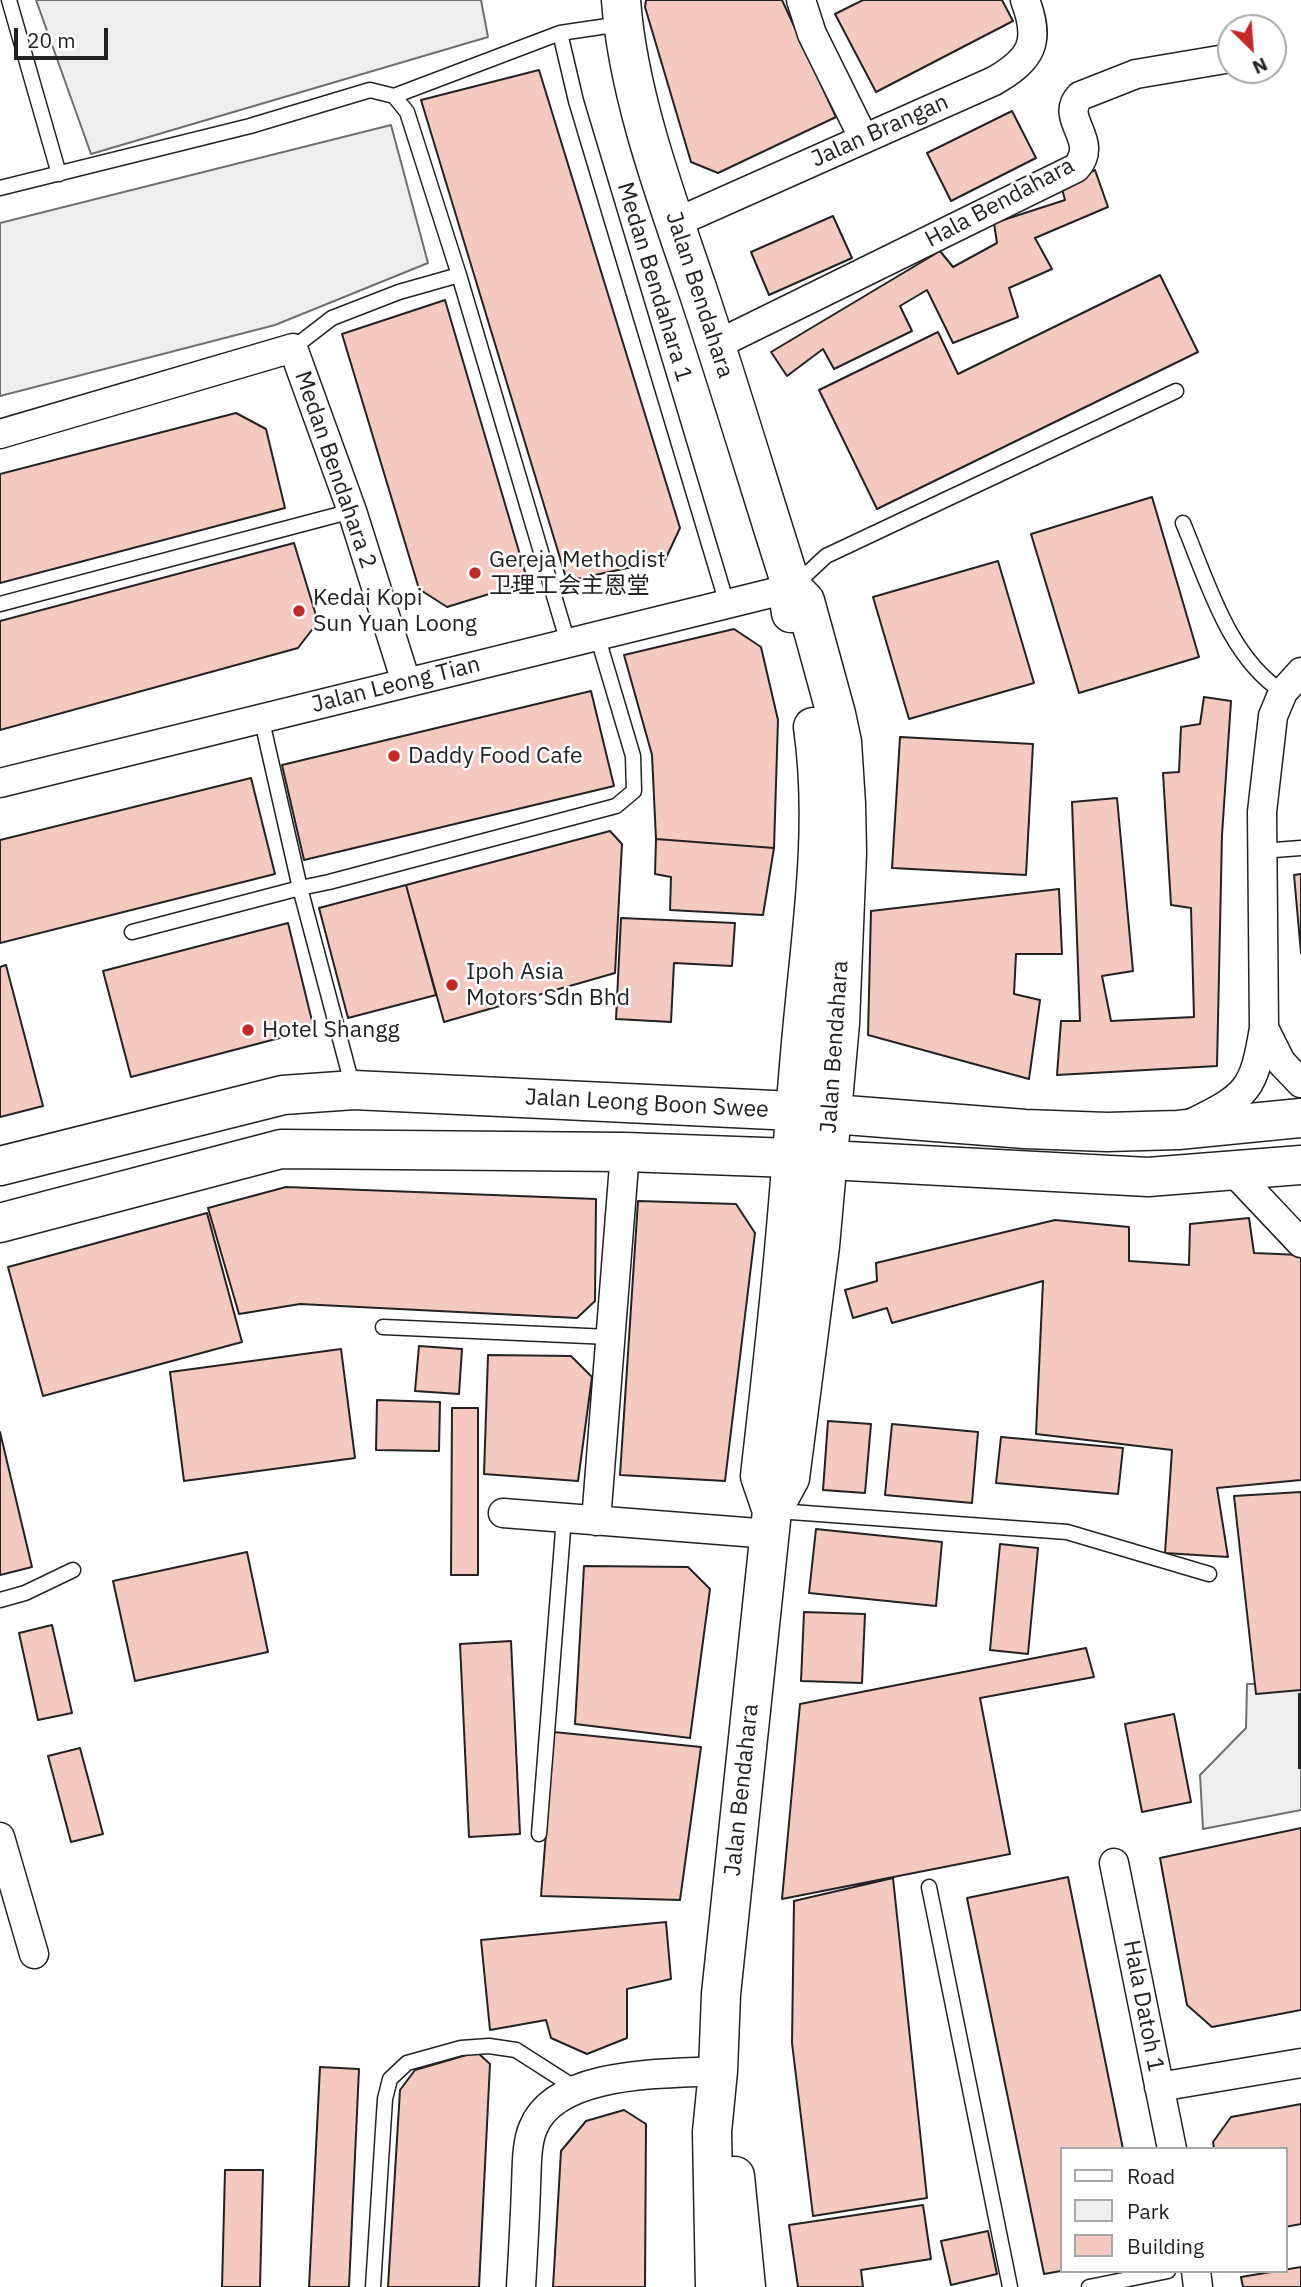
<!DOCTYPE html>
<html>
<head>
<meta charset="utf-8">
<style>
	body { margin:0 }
	#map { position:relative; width:1301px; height:2287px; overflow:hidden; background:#fff; font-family:"IBM Plex Sans",sans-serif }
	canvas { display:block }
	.legend { position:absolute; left:1060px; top:2147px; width:228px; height:126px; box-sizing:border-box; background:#fff; border:2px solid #a7a7a7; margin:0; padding:9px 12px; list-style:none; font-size:21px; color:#222 }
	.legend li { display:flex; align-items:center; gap:14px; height:35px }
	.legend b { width:35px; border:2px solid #a7a7a7 }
	.north { position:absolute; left:1217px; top:14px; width:70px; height:70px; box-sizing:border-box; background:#fff; border:2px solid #a7a7a7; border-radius:50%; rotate:155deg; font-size:19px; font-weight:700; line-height:28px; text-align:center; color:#222 }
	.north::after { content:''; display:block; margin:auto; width:24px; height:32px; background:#c62828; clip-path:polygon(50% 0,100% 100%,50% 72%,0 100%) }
	.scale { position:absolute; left:14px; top:28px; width:94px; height:32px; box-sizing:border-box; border:4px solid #222; border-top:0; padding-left:9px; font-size:21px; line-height:24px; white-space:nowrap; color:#222; -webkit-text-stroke:5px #fff; paint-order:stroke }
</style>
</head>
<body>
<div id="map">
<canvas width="1301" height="2287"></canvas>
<ul class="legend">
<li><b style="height:9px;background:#fff"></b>Road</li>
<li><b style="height:19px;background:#eee"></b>Park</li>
<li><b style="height:19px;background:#f3c9c0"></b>Building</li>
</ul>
<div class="north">N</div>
<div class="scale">20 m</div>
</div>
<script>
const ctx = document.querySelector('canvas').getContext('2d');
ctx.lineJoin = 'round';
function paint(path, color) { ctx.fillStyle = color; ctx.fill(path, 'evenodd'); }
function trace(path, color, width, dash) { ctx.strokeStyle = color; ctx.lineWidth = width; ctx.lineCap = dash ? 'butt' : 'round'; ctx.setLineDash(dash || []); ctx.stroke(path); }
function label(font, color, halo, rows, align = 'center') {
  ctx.font = font + ' "IBM Plex Sans","Noto Sans SC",sans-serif'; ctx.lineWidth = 5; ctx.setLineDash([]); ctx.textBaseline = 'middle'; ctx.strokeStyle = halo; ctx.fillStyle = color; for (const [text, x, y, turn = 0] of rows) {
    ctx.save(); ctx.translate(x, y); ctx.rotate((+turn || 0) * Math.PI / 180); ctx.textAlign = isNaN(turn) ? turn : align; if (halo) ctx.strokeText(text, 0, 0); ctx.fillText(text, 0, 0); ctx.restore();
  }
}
const green = new Path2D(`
	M36 0H481L488 37 91 154Z
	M391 125 428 263 275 325 0 396V223Z
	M1301 1683V1810L1203 1829 1200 1775 1246 1728 1247 1684Z`);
const building = new Path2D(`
	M646 0H782L836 117 718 173 691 162 645 7Z
	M863 0H1002L1013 21 876 92 835 14Z
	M539 70 680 528 665 560 567 581 421 100Z
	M1012 111 1036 158 951 201 927 153Z
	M1095 170 1108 207 1035 238 1052 269 1009 288 1018 317 953 343 927 290 900 306 912 331 834 369 823 349 787 376 771 352 940 251 953 267 997 243 994 223 1065 200 1061 185Z
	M833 216 852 258 769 295 751 252Z
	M1160 275 1198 352 877 509 819 390 938 332 958 374Z
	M445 300 528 582 447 607 419 589 342 334Z
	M236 413 266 429 285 508 0 583V474Z
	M1152 497 1199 657 1079 693 1031 534Z
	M294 543 318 622 298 648 0 730V621Z
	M998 561 1034 683 909 719 873 597Z
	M734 629 761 647 778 720 774 848 656 839 652 755 624 655Z
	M591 691 614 786 304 860 282 765Z
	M1204 697 1231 701 1222 835 1217 1066 1057 1075 1061 1021H1080L1072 802 1117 798 1133 971 1102 976 1111 1021 1194 1017 1191 908 1171 905 1163 773 1179 772 1181 727 1200 724Z
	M900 737 1033 744 1026 875 892 868Z
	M251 778 275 874 0 943V840Z
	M610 831 622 844 615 973 444 1022 406 885Z
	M656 839 774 848 763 915 670 910 671 877 655 874Z
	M1301 874V953L1294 875Z
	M406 885 436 995 348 1018 319 908Z
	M1059 889 1062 954H1016L1014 994 1040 1000 1029 1079 868 1035 871 911Z
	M621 918 735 923 732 966 674 963 671 1022 616 1019Z
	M288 923 314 1029 131 1077 103 971Z
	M6 965 43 1106 0 1117V967Z
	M286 1187 596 1199 595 1301 577 1318 300 1304 239 1314 208 1208Z
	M638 1201 736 1204 755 1233 725 1481 620 1475Z
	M207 1213 242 1342 43 1396 8 1267Z
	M1249 1218 1254 1253 1301 1255V1480L1217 1488 1228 1557 1165 1553 1172 1450 1036 1434 1043 1281 892 1323 887 1308 853 1318 845 1290 877 1281 876 1263 1055 1220 1129 1227V1261L1189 1265 1190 1224Z
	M419 1346 462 1349 459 1394 415 1391Z
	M341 1349 355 1458 184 1481 170 1372Z
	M488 1355 571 1356 592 1377 578 1481 484 1474Z
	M377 1400 440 1402 439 1451 376 1450Z
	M452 1408H478V1575H451Z
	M828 1421 871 1424 865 1493 823 1490Z
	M892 1424 978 1432 972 1503 885 1495Z
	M0 1432 32 1567 0 1575Z
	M1001 1437 1123 1448 1118 1494 996 1483Z
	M1301 1492V1690L1256 1694 1234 1496Z
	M816 1529 942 1542 936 1606 809 1593Z
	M1000 1544 1038 1548 1028 1654 990 1650Z
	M247 1552 268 1652 135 1681 113 1581Z
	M584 1566 688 1567 710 1589 690 1738 575 1724Z
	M804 1612 865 1614 862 1683 801 1681Z
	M52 1625 72 1713 38 1720 19 1633Z
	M511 1641 520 1834 469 1837 460 1644Z
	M1086 1648 1094 1677 980 1698 1010 1854 782 1899 800 1704Z
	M1299 1694H1301V1768H1299Z
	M1174 1714 1191 1802 1142 1812 1125 1724Z
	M554 1732 701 1747 680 1900 541 1896Z
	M80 1748 103 1834 71 1842 48 1756Z
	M1301 1828V2010L1212 2027 1187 2005 1160 1858Z
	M1068 1877 1123 2149H1061V2271L1044 2274 967 1898Z
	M893 1878 927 2198 813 2216 792 2043 794 1901Z
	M666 1922 671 1979 627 1989V2038L587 2054 551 2038 546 2020 490 2030 481 1940Z
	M477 2052 490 2064 479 2287H388L400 2090 415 2070Z
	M320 2067 359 2069 349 2287H309Z
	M1301 2104V2224L1285 2227V2149H1214L1213 2142 1231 2117Z
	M624 2110 646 2124 645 2287H553L561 2151 586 2121Z
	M225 2170H263L260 2287H222Z
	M923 2205 931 2259 861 2270 863 2287H798L789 2225Z
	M988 2231 997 2274 951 2285 941 2241Z
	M1301 2267V2287H1243L1241 2277Z`);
const lane = new Path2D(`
	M9 0 59 174
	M621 24 560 33 576 101 727 604
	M394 96 560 33
	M0 188 250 126 370 90 394 96 407 112 459 275 399 292 332 318 293 348
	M459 275 568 643
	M1183 523C1207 580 1228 657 1283 692
	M795 585 826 556 1176 391
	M0 604 352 511
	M261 717 300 888 329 882 616 806 634 791 633 756 597 635
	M1261 851 1301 848
	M132 932 300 888 353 1088
	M383 1327 610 1337
	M777 1511 1067 1532 1209 1574
	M0 1600 25 1593 73 1570
	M539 1834 564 1518
	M929 1887 1010 2287
	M373 2287 385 2099 390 2079 407 2063 461 2048 489 2046 516 2050 577 2089
	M1089 2287 1168 2271`);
const street = new Path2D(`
	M801 0 812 34 864 139
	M675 223 994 81C1032 59 1041 42 1025 0
	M716 345 1076 168C1101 140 1058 119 1080 96L1136 74 1231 58
	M0 434 293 348 352 511 406 682
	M0 783 792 588
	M1264 1028 1281 1062 1301 1083
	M1192 1123C1248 1096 1254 1089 1264 1028L1262 812 1273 716 1283 692 1301 672
	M1233 1171 1301 1243
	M503 1513 770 1534
	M596 1521 625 1152
	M0 1837 34 1954
	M1114 1863 1172 2149
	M1159 2087 1301 2063
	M1196 2271 1198 2287
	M521 2287C523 2253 525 2219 526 2186 527 2167 526 2145 533 2128 556 2070 667 2074 718 2071`);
const secondary = new Path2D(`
	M621 0C628 95 666 197 697 288 730 387 760 488 792 588L790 606 791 613
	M772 1511 760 1476C769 1397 778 1318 785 1239 791 1174 795 1109 801 1043 810 939 828 831 813 727
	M735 2176 746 2287
	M715 2287 712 2132 718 2071 721 1994 772 1511 790 1478 820 1246 840 1023 847 853 846 804 842 742 836 714 805 601 792 588`);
const primary = new Path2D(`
	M0 1166 283 1095 354 1090 794 1111 1025 1129 1107 1132 1178 1130 1301 1118
	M0 1223 281 1149 625 1152 791 1158 1148 1177 1301 1165`);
const markers = [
	[475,573,7,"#c62828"],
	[299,611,7,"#c62828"],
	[394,756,7,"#c62828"],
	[452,985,7,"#c62828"],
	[248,1030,7,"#c62828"]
];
const streetNames = [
	["Jalan Brangan",880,131,-24],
	["Hala Bendahara",1000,203,-28],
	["Medan Bendahara 1",654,282,73],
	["Jalan Bendahara",699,295,72],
	["Medan Bendahara 2",335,470,71],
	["Jalan Leong Tian",396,685,-14],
	["Jalan Bendahara",835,1047,-86],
	["Jalan Leong Boon Swee",647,1104,3],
	["Jalan Bendahara",742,1790,-84],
	["Hala Datoh 1",1143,2006,79]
];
const poiNames = [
	["Gereja Methodist",489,560],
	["卫理工会主恩堂",489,586],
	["Kedai Kopi",313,598],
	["Sun Yuan Loong",313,624],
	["Daddy Food Cafe",408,756],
	["Ipoh Asia",466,972],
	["Motors Sdn Bhd",466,998],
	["Hotel Shangg",262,1030]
];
paint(green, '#eee');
trace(green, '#6f6f6f', 2);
paint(building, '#f3c9c0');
trace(building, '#222', 2);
trace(lane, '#222', 17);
trace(street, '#222', 31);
trace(secondary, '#222', 41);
trace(primary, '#222', 41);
trace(lane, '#fff', 14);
trace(street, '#fff', 28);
trace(secondary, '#fff', 38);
trace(primary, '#fff', 38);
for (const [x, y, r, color] of markers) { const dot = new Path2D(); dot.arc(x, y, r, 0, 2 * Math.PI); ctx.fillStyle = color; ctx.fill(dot); trace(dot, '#fff', 2.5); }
label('23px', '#222', '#fff', streetNames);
label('23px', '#222', '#fff', poiNames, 'left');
</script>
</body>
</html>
